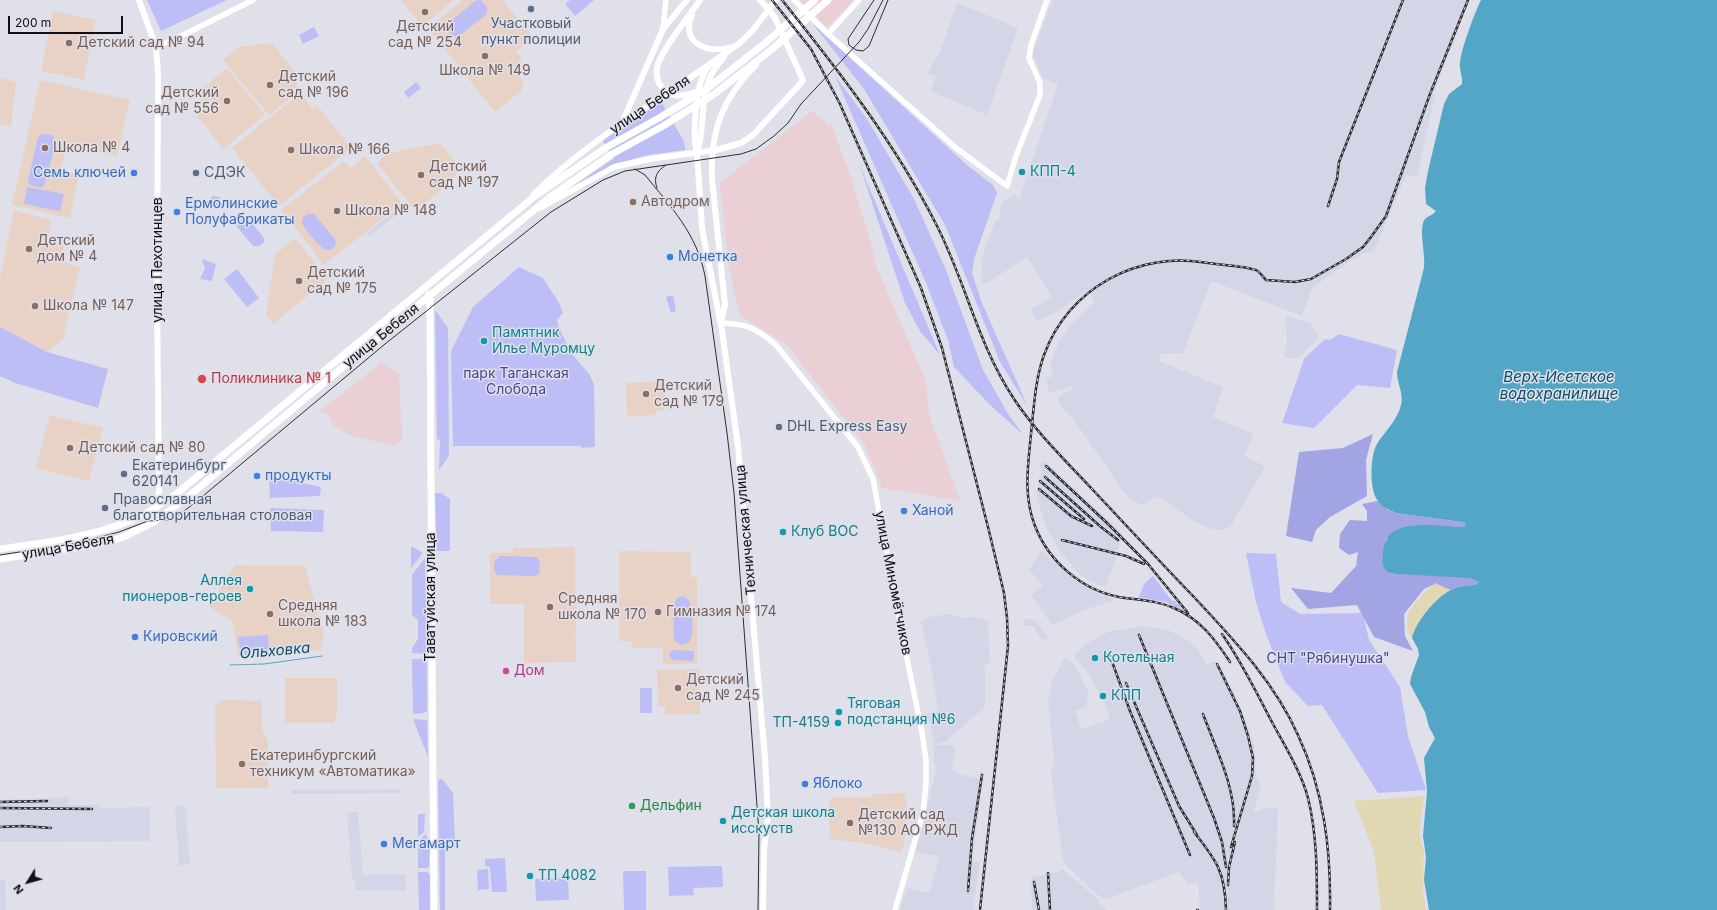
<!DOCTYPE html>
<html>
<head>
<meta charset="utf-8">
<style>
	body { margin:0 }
	#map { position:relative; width:1717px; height:910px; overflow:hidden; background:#dfe0ea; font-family:Inter,sans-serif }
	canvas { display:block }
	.north { position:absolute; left:8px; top:862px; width:40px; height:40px; -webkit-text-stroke:3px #dfe0ea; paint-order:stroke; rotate:233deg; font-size:11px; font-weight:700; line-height:16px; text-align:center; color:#0f1013 }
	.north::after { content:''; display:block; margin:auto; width:14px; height:18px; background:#0f1013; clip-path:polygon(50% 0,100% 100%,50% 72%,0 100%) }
	.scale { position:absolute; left:8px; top:16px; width:115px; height:18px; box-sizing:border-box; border:2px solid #0f1013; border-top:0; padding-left:5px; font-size:12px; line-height:14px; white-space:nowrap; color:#0f1013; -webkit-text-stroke:3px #dfe0ea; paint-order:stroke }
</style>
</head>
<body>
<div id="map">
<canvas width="1717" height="910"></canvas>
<div class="north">N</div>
<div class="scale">200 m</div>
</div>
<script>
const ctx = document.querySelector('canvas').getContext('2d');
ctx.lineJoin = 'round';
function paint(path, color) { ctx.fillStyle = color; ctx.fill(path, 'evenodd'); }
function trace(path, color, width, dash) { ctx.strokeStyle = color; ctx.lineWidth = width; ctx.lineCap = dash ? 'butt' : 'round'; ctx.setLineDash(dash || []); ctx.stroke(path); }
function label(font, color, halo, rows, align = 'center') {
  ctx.font = font + ' Inter,sans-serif'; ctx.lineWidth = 3; ctx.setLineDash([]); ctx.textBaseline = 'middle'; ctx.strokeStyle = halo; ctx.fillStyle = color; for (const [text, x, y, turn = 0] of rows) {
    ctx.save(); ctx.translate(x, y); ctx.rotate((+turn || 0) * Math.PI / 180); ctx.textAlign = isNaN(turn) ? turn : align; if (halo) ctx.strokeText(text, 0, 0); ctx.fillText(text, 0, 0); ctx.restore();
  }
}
const commercial = new Path2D(`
	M800 0H853L827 28Z
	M813 110 819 118 825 120 826 126 831 124 848 169 872 246 876 266 926 381 929 414 960 501 882 488 865 445 786 344 740 316 728 264 720 183Z
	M381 363 399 373 402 440 395 446 352 436 334 426 328 414 320 411Z`);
const built = new Path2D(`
	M1053 0H1470L1434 92 1435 95 1417 176 1406 175 1374 251 1361 254 1312 288 1302 316 1211 281 1183 353 1160 354 1159 361 1223 387 1213 417 1253 434 1244 456 1265 466 1231 526 1223 530 1211 529 1193 521 1167 501 1157 496 1142 505 1130 499 1121 488 1074 420 1063 408 1057 397 1073 390 1071 386 1049 393 1046 379 1053 376 1051 363 1058 344 1068 328 1095 302 1089 292 1087 290 1061 309 1037 321 1031 309 1052 297 1027 257 987 283H982L981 260 994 224 1001 215 999 210 1005 200 1014 194 1019 200 1058 84 1043 78 1032 53Z
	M957 3 1018 28 987 115 930 91 936 77 928 73 941 49Z
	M402 205 405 208 369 237 367 233Z
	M1286 317H1291L1310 323 1317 334 1316 341 1299 357 1294 359 1284 357 1287 344Z
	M1045 461 1123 534 1106 587 1096 584 1097 583 1090 581 1077 572 1060 550 1050 534 1044 522 1037 495V488L1041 471 1040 465Z
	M1042 551 1075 580 1092 590 1113 598V601L1081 611 1052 625 1031 595 1043 586 1029 569Z
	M948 614 962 618 974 617 988 621 990 662 985 666V707L946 741 935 744 930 722 925 718 924 714 938 711 934 681 921 621 930 617Z
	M1024 619 1035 620 1048 637 1043 641 1033 626 1024 625Z
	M1142 626 1168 630 1187 640 1198 650 1206 664 1216 662 1219 664 1234 693 1252 738 1255 752 1256 778 1258 779 1260 790 1253 813 1265 808H1278L1274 910H1200L1198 882 1189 885 1179 872 1106 899 1099 896 1066 865 1063 860 1051 773 1054 762 1048 700 1052 681 1065 657 1068 659 1075 666 1089 692 1086 707 1075 711 1081 729 1109 720V716L1103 699H1102L1089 675 1074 656 1087 643 1108 632Z
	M934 745H953L956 748 952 771 955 772V773L979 779 980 773H984L972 861 980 862 973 910H900L907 888 929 893 940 856 915 852 937 767 934 764Z
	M400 789V793L291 794V790Z
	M69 797 68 805H99V808L150 807V841L0 842V800Z
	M185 805 190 864 179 866 175 806Z
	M347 812H358L363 875 406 874V891L355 890V880L352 879Z
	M1059 870H1063L1099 900V903L1106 910H1032L1031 878 1043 875 1047 872 1059 873Z
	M0 880H5L6 910H0Z`);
const education = new Path2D(`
	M401 0H454L422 26Z
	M463 0H502L533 37 516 51 522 59 512 68 524 83 521 91 495 112 428 28Z
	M53 11 96 20 84 80 41 71Z
	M272 43 298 76 296 94 269 115 223 60 239 47Z
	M227 68 265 115 223 149 196 115 204 87Z
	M0 78 16 82 11 127 0 124Z
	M40 80 130 100 117 156 66 145 61 170 79 174 70 218 12 205Z
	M300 93 313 109 317 105 351 148 279 206 232 148Z
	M441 143 460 168 451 182 415 211 377 163 388 153Z
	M365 156 402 203 324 265 281 210 344 161 350 168Z
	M14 210 51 220 47 242 64 245 61 261 80 267 63 339 47 352 0 327V278Z
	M295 238 328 279 273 324 266 315 275 255Z
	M666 381V406L663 411H656L655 415 627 417 626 383Z
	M50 415 103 428 89 481 36 468Z
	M575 547 576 662 524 663V604H490V553H513V548Z
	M619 551 691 552V577H697V664H663V648H632L631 641H619Z
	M235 565 305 566 324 635 321 650 238 657 233 622 209 606Z
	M699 669 700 714 665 715V706H658L657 670Z
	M285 678H337V714L334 723H285Z
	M223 700 262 701V729L268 741V788H216L215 707Z
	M905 793 908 816 903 848 900 852 871 844 830 839 828 807 832 797H872V794Z`);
const green = new Path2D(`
	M147 0H227L161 31Z
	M481 0 487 7V14L459 36C454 38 450 34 448 29L449 23 475 1Z
	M570 0H594L575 16 565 4Z
	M812 23 968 166 993 185 997 193 974 259 972 273 982 303 1028 407 1000 362 945 225 864 89Z
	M314 27 319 36 303 44 299 35Z
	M835 76 867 119 914 199 946 270 983 370 1007 412 1021 432H1020L990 405 954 367 948 340 926 283Z
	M416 82 421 88 408 98 404 92Z
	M661 102 684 141 685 150 648 155 613 165 569 189 613 159 615 160 602 140Z
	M41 134 52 135 56 142 45 184 41 188 30 185 28 181 38 137Z
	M860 166 940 355 920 331 905 303Z
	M27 187 64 194 60 211 24 204Z
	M213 196 220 197 218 209 206 206V202Z
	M308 214H314L335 239 336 244C328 263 308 232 302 224L303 217Z
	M245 217 248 218 264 238V242L259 246H253L237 227 238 221Z
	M202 259 216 264 212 281 200 279 205 269Z
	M519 267 543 278 559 303 563 313 557 320 559 328 572 354 590 375 594 385 595 447 582 448 581 446H453L451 351 473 307Z
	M237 269 259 298 247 307 224 279Z
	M673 295 676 311 671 313 666 297Z
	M435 310 448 328 449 456 439 470 440 440 437 439Z
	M0 327 47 352 108 369 98 408 15 383 0 376Z
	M1339 334 1397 350 1390 388 1357 385 1314 428 1282 423 1304 359 1325 339 1330 340Z
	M269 476 321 487 320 496 270 498Z
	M435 493H441L450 499V551H437Z
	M270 508 324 510 323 532 271 531Z
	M411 546 423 553 411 568Z
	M1246 553 1276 554 1281 602 1300 614 1363 613 1369 640 1400 687 1408 736 1426 790 1378 793 1322 705 1308 706 1285 682 1266 634 1256 602Z
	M500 556 537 557 540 562 539 574 534 576 497 575 494 570V562Z
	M425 558 427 651 424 654 412 653V648L418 639V620L412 615V575Z
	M1153 576 1172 601 1174 600 1184 611 1166 602 1139 597 1144 584Z
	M683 596 689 600C692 611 696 634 688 643L681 645 675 641 674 638 673 606 677 598Z
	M268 635 269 652 241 655 238 637Z
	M672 650 694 651V659L693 661 672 660 669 655Z
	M412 659H424L427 662V711L424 713 413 714Z
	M640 688H652V713H640Z
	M413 719 427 720 428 757Z
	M442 779 453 793 455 842 445 845V910H440L438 780Z
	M418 814H425L424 832 418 837Z
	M426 834 430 847 429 866 427 868H418V841Z
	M505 858 507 892H492L490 867 485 866V859Z
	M722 866 723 887 693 888 694 895 669 896 668 867Z
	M488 869 489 889 478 890 477 870Z
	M623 871H646V910H624Z
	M418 872H427L430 875V910H419Z
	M568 878 569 900 536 901 535 879Z`);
const forest = new Path2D(`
	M1373 434 1366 460 1367 496 1330 517 1316 530 1312 542 1286 536 1299 452 1343 448Z
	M1378 501 1388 510 1396 513 1462 522 1466 524 1464 527H1461L1430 526 1405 527 1386 539 1382 558 1388 572 1396 574 1461 576 1470 578 1479 582 1478 584 1450 590 1435 584 1424 589 1404 614 1405 636 1413 651 1374 637 1357 605 1308 609 1291 588 1331 593 1356 566 1358 552 1349 555 1339 548 1340 534 1350 520 1367 521V511L1362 504Z`);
const sand = new Path2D(`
	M1435 583 1450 590C1437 601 1416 621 1412 638L1407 631 1408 615 1412 607 1428 589Z
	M1425 796C1422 810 1418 828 1421 842 1422 846 1424 848 1424 851 1424 872 1421 889 1426 910H1381L1374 852 1354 801Z`);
const water = new Path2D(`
	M1717 0V910H1429L1424 880 1426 857 1423 836 1427 791 1424 758 1435 738 1429 727 1425 712 1410 684 1411 677 1419 655 1418 649 1412 638C1415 623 1436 597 1451 590 1459 586 1470 586 1478 584L1479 582 1470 578 1396 574C1392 573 1387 573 1385 569 1380 562 1383 545 1387 539 1389 534 1394 531 1399 529 1414 522 1444 526 1461 527H1464L1466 524 1462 522 1396 513C1389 510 1382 507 1378 501 1369 490 1370 456 1377 444 1385 431 1397 421 1401 405 1404 394 1397 383 1397 372L1424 268C1426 255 1418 228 1425 219 1428 216 1433 215 1436 211L1426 204 1425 188 1428 171 1444 104 1449 94 1462 84C1463 77 1459 70 1460 63 1461 49 1475 12 1481 0Z`);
const stream = new Path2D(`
	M230 665 264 664 322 656`);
const tertiary = new Path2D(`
	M794 0 828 34 956 148 1007 186 1016 156 1040 95V83L1029 58 1031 45 1047 0
	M663 29 666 0
	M828 34 859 0
	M156 47 173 40 253 0
	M721 323C748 324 756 328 776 345L858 447 873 479 905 649 922 732 926 760V784L923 813 895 910`);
const secondary = new Path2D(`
	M139 0 156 47 158 75 157 298 159 491 154 522
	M692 15C680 42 707 55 731 47
	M714 61C709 65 705 70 703 76 696 91 692 137 697 153L702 228 722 331 738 446 765 758 768 817 764 850 763 910
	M700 90C690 95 678 99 667 92 659 87 656 78 657 68 659 53 690 15 700 0
	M622 123 663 29 687 0
	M697 153C705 130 700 103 709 80 712 71 718 64 724 57
	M533 195C594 134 672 94 741 42L753 30 776 0
	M540 208 614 167 650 159 716 150 741 143 753 135 801 83 803 80 774 16 760 0
	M721 322 725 305 712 179C710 131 722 99 756 65`);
const primary = new Path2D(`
	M429 294 430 295V319C430 516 433 713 434 910
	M0 549C44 543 91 537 132 520 147 514 161 504 175 495L535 196 607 147 659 118 708 88 765 43 815 0
	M0 559 60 550 101 543 121 538 154 522 189 496 362 351 550 197 612 154 663 126 713 95 771 50 828 0`);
const tram = new Path2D(`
	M874 0 848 39 849 45 856 50 863 51 869 46 888 0
	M635 169 645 175C671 207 697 234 705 276L727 433 734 493 759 833 758 910
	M657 188C653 177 657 171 666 165
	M0 555 78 543 119 532 148 521 168 520 175 518 197 501 385 344 551 212 603 180 625 171 741 154 756 149 774 136 788 123 801 104 859 42 868 29 883 0`);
const rail = new Path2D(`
	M772 0 811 49 840 104 921 288 942 348 989 531 1004 593 1007 618 1008 646 980 910
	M782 0C839 71 895 143 936 224 966 282 977 343 1014 399 1036 432 1065 460 1092 489 1126 525 1159 561 1193 596 1233 639 1274 681 1298 735 1324 791 1331 849 1330 910
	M1328 206 1337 179 1339 162 1403 0
	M1046 466 1107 523 1148 564 1188 613
	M1045 477 1101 527 1118 540
	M1040 481 1084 519
	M1039 489 1071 516 1092 526
	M1062 540 1126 556 1144 564
	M1222 634C1242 662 1257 694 1273 724 1286 748 1301 772 1308 798 1317 834 1317 873 1317 910
	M1139 635 1214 818 1222 842 1226 867
	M1110 656 1130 711 1190 855
	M1230 662C1215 639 1200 619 1174 608 1156 600 1138 600 1119 597 1082 590 1049 562 1035 526 1023 496 1028 465 1031 434 1034 407 1035 380 1044 355 1068 288 1139 250 1208 263 1222 265 1244 266 1256 270 1260 272 1263 277 1266 280L1295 282 1311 279 1346 259 1363 247 1371 237 1386 216 1430 94 1468 0
	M1217 664 1240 711 1248 736 1253 758 1252 776 1231 847
	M1126 683 1179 806 1197 835
	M1203 714C1216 749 1236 788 1234 826
	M0 802 47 801
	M0 808 92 809
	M0 827 23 826 51 828
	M1194 832C1217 861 1225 872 1226 910
	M1048 873 1050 910
	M1034 882 1039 910
	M1228 885 1229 867 1235 842
	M968 891 972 838 982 775
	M1197 910H1198`);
const markers = [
	[531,9,4,"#5c6f8a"],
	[425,12,4,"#8d6e63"],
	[69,43,4,"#8d6e63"],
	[485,56,4,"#8d6e63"],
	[270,85,4,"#8d6e63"],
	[227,101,4,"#8d6e63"],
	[45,148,4,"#8d6e63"],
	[291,150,4,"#8d6e63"],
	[1022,172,4,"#0f9aa8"],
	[134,173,4,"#3f7fe0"],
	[196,173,4,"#5c6f8a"],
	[421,175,4,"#8d6e63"],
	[633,202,4,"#8d6e63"],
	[337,211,4,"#8d6e63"],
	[177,212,4,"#3f7fe0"],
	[29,249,4,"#8d6e63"],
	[670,257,4,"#3f7fe0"],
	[299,281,4,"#8d6e63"],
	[35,306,4,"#8d6e63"],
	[484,341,4,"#0f9aa8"],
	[202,379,5,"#e0444e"],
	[646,394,4,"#8d6e63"],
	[779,427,4,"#5c6f8a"],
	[70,448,4,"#8d6e63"],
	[124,474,4,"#5c6f8a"],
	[257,476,4,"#3f7fe0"],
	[105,508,4,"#5c6f8a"],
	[904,511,4,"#3f7fe0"],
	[783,532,4,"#0f9aa8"],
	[250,589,4,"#0f9aa8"],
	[550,607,4,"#8d6e63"],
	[658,612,4,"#8d6e63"],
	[270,614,4,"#8d6e63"],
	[135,637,4,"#3f7fe0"],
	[1095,658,4,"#0f9aa8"],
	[506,671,4,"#d1479c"],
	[678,688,4,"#8d6e63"],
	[1103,696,4,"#0f9aa8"],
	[839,712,4,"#0f9aa8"],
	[838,723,4,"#0f9aa8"],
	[242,764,4,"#8d6e63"],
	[805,784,4,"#3f7fe0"],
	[632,806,4,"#2e9e5b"],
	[723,821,4,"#0f9aa8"],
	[850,823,4,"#8d6e63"],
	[384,844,4,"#3f7fe0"],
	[530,876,4,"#0f9aa8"]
];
const serviceNames = [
	["Участковый",531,24,"center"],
	["пункт полиции",531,40,"center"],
	["СДЭК",204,173],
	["DHL Express Easy",787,427],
	["Екатеринбург",132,466],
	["620141",132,482],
	["Православная",113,500],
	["благотворительная столовая",113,516]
];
const educationNames = [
	["Детский",425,27,"center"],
	["сад № 254",425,43,"center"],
	["Детский сад № 94",77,43],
	["Школа № 149",485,71,"center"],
	["Детский",278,77],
	["сад № 196",278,93],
	["Детский",219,93,"right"],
	["сад № 556",219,109,"right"],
	["Школа № 4",53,148],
	["Школа № 166",299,150],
	["Детский",429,167],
	["сад № 197",429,183],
	["Автодром",641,202],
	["Школа № 148",345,211],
	["Детский",37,241],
	["дом № 4",37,257],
	["Детский",307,273],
	["сад № 175",307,289],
	["Школа № 147",43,306],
	["Детский",654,386],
	["сад № 179",654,402],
	["Детский сад № 80",78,448],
	["Средняя",558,599],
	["школа № 170",558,615],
	["Средняя",278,606],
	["школа № 183",278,622],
	["Гимназия № 174",666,612],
	["Детский",686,680],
	["сад № 245",686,696],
	["Екатеринбургский",250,756],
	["техникум «Автоматика»",250,772],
	["Детский сад",858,815],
	["№130 АО РЖД",858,831]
];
const streetNames = [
	["улица Бебеля",650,105,-34],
	["улица Пехотинцев",158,260,-90],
	["улица Бебеля",381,336,-39],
	["Техническая улица",746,530,-95],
	["улица Бебеля",68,547,-10],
	["улица Миномётчиков",893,583,79],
	["Таватуйская улица",431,597,-90]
];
const cultureNames = [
	["КПП-4",1030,172],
	["Памятник",492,333],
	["Илье Муромцу",492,349],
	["Клуб ВОС",791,532],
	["Аллея",242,581,"right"],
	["пионеров-героев",242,597,"right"],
	["Котельная",1103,658],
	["КПП",1111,696],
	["Тяговая",847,704],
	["подстанция №6",847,720],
	["ТП-4159",830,723,"right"],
	["Детская школа",731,813],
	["исскуств",731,829],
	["ТП 4082",538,876]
];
const shopNames = [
	["Семь ключей",126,173,"right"],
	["Ермолинские",185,204],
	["Полуфабрикаты",185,220],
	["Монетка",678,257],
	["продукты",265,476],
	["Ханой",912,511],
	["Кировский",143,637],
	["Яблоко",813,784],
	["Мегамарт",392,844]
];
const parkNames = [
	["парк Таганская",516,374],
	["Слобода",516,390],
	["СНТ \"Рябинушка\"",1328,659]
];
const healthNames = [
	["Поликлиника № 1",211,379]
];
const hotelNames = [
	["Дом",514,671]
];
const leisureNames = [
	["Дельфин",640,806]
];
const waterNames = [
	["Верх-Исетское",1559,377],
	["водохранилище",1559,394],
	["Ольховка",275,651,-5]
];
paint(commercial, '#eacfd5');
paint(built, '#d4d5e6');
paint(education, '#e8d2c5');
paint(green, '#bcbef5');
paint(forest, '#a2a4e4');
paint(sand, '#e1d7b3');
paint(water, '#54a6c6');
trace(stream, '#54a6c6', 1);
trace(tertiary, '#fff', 5.5);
trace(secondary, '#fff', 6);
trace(primary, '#fff', 7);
trace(tram, '#2c2d31', 1);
trace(rail, '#2c2d31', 2.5);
trace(rail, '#dfe0ea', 1, [3]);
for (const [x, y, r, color] of markers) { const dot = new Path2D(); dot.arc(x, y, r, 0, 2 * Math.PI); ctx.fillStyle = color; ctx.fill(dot); trace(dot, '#dfe0ea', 1.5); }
label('14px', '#4e5e75', '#dfe0ea', serviceNames, 'left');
label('14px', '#785e54', '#dfe0ea', educationNames, 'left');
label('14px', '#0f1013', '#dfe0ea', streetNames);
label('14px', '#0d838f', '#dfe0ea', cultureNames, 'left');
label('14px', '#366cbe', '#dfe0ea', shopNames, 'left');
label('14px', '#4b4692', '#dfe0ea', parkNames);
label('14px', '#be3a42', '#dfe0ea', healthNames, 'left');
label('14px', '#b23c85', '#dfe0ea', hotelNames, 'left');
label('14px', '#27864d', '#dfe0ea', leisureNames, 'left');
label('italic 15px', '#0a5067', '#dfe0ea', waterNames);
</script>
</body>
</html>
